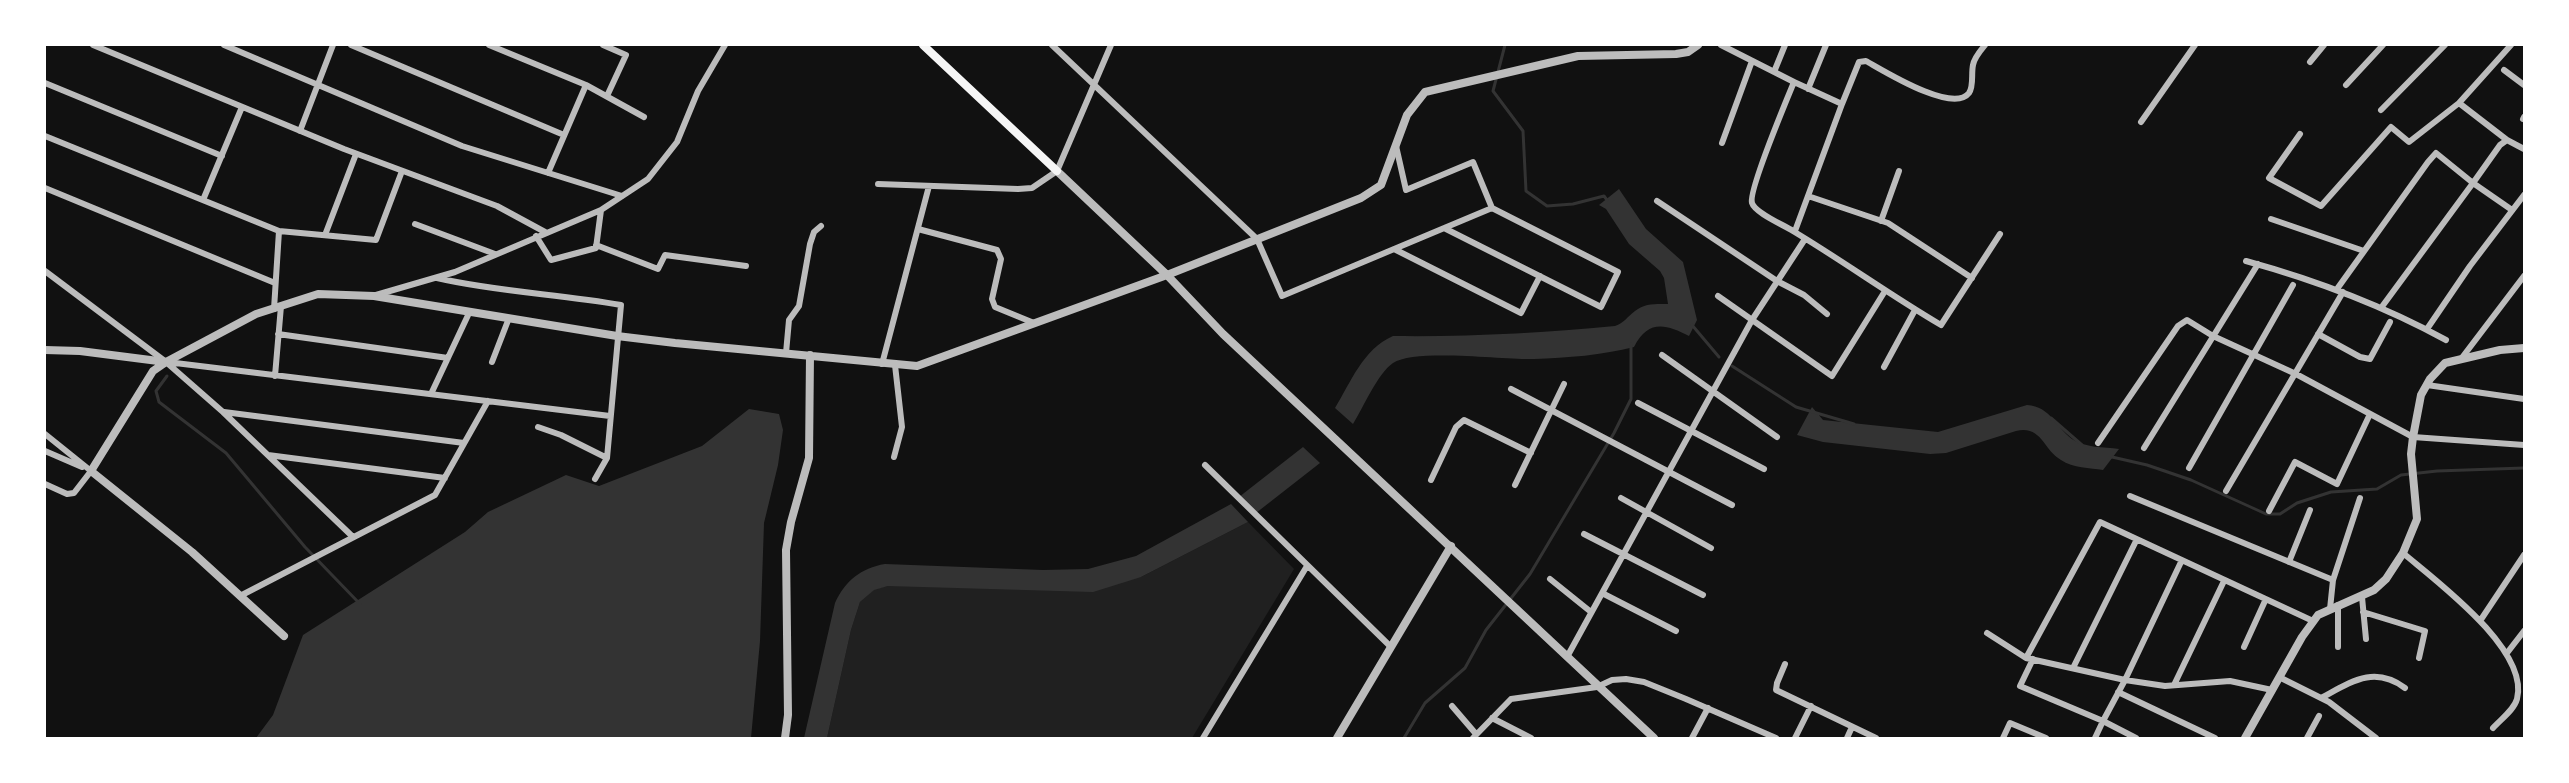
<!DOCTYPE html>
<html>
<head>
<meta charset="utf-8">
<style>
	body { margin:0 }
	#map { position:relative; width:2569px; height:783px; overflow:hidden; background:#111; font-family:Montserrat,sans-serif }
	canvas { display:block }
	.frame { position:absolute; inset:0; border:46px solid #fff; pointer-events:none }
</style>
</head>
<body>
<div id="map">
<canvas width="2569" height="783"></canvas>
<div class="frame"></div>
</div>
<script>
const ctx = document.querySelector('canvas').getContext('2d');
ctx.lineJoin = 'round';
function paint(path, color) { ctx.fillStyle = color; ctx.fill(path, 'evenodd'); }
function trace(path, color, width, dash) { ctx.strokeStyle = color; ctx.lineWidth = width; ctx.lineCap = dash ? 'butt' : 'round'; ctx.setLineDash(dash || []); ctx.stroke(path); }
const green = new Path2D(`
	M1248 522 1294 569 1192 738H827L851 630 860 602 874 589 888 586 1141 577Z`);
const water = new Path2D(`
	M1619 189 1646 229 1683 262 1697 320 1689 336C1666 324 1648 319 1634 347 1603 355 1567 358 1534 359 1505 360 1415 348 1393 363 1378 373 1363 408 1353 424L1335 408C1351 382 1363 349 1393 336 1467 337 1542 333 1615 326 1624 323 1627 317 1635 311 1645 303 1656 304 1668 304L1664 278 1660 271 1629 244 1606 209 1599 205Z
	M2027 405C2051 407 2055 426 2072 439 2085 448 2104 447 2119 449L2103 470C2090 468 2073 468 2061 460 2043 450 2042 425 2016 431L1946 453 1930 454 1823 442 1797 435 1812 407 1823 420 1938 432Z
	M749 409 779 414 783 430 778 465 764 523 760 641 751 738H256L273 715 303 635 465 532 488 512 566 475 599 486 702 446Z
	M1303 447 1320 463 1256 513 1239 497Z
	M1231 504 1248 522 1141 577 1093 592 888 586 874 590 860 602 851 630 827 738H804L835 603C845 581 861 568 885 564L1043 570 1088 569 1136 556Z`);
const stream = new Path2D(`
	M1505 45 1493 91 1523 131 1526 191 1547 206 1573 204 1604 196 1607 200
	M1692 325 1719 357
	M1732 366 1796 407 1854 424
	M167 376 156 391 159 402 226 453 305 547 360 604
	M2051 418 2082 445
	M2112 457 2147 465 2191 480 2266 514H2280L2297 503 2331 492 2377 489 2401 475 2437 471 2524 468
	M1404 738 1425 703 1465 668 1486 630 1530 574 1614 433 1631 399V344`);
const minor = new Path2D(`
	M93 45 344 149 497 206 545 232
	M224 45 462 146 622 196
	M351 45 564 135
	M489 45 586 85 644 117
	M603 45 626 55 607 96
	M1052 45 1257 239 1282 296 1492 208 1473 162 1406 190 1396 146
	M1721 45 1794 82C1787 99 1748 192 1752 203 1755 213 1784 225 1793 231 1843 261 1890 295 1941 325L2000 234
	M2310 62 2324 45
	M2504 70 2524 85
	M1774 72 1785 45
	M1794 82 1842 104 1795 231
	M45 83 222 156
	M2346 85 2383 45
	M1808 89 1826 45
	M1842 104 1859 62 1866 61C1884 71 1953 114 1969 93 1974 86 1971 74 1973 65 1974 58 1980 51 1985 45
	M2381 110 2445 45
	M2523 119 2524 117
	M2141 122 2195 45
	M300 131 333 45
	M2300 134 2269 178 2321 206 2391 127 2409 142 2459 103
	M45 136 279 231 376 240 402 171
	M2507 140 2459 103 2511 45
	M1722 143 1752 61
	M548 173 586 85
	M878 184 1018 189 1032 188 1057 171 1111 45
	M45 188 275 283
	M1808 196 1888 223 1972 278
	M203 200 242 107
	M1657 201 1777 281 1804 295 1827 314
	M2512 210 2473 183 2500 145 2507 140 2524 149
	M2271 219 2364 251
	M1881 221 1899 171
	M415 224 495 254
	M918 229 997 250 1001 259 992 299 995 307 1034 323
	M1446 229 1601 307 1618 272 1492 208
	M325 235 356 154
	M536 236 551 260 596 248 601 210
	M596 245 658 269 665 255 746 266
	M1396 250 1521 313 1540 276
	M2246 261C2315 280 2382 305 2446 340
	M45 271 166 362 223 412 353 537
	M437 278C497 292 560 294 621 305L607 458 595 479
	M2337 289 2428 162 2436 153 2473 183 2381 308
	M376 295 455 272 601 210 648 179 677 142 698 91 725 45
	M1718 296 1832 376 1885 291
	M274 309 279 231
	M2427 329 2470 266 2524 195
	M278 334 448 358
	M2318 334 2360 357 2370 359 2390 322
	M786 353 789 320 799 306 810 244 814 232 821 226
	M1662 355 1777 437
	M2461 359 2524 276
	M167 362 610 416
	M492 362 509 318
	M882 364 929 186
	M1884 367 1915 310
	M275 376 281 306
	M2427 385 2524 399
	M1511 389 1732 505
	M431 394 470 311
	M1638 403 1764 469
	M224 412 464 443
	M538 427 561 435 607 458
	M45 434 91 471
	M2098 443 2178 326 2187 320 2213 336 2296 374 2413 437 2524 445
	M2144 448 2258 264
	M45 451 82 467
	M268 455 445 478
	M894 457 902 427 895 365
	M1205 465 1391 647
	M2189 468 2293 285
	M1431 480 1456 427 1464 420 1531 453
	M45 484 67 494 74 493 91 471
	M1515 485 1564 384
	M2226 491 2343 292
	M2130 496 2333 580
	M1621 498 1711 548
	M2269 511 2295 462 2337 484 2370 414
	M1584 534 1703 595
	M2403 553C2436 581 2530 650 2517 699 2514 710 2501 719 2493 728
	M2289 562 2310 510
	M1550 579 1591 612
	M1602 593 1676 631
	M240 596 435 495 488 401
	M2362 597 2366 639
	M2338 605V647
	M2330 609 2333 580 2360 498
	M2363 612 2425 631 2419 658
	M2480 621 2524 555
	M1987 633 2026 658
	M2244 647 2265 601
	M2507 653 2524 631
	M1567 657 1752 320 1805 239
	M2033 659 2020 686 2103 721 2095 738
	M1785 664 1777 683 1776 690 1876 738
	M2073 668 2136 541
	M2279 677 2329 702 2376 738
	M2174 685 2224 581
	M2272 690 2230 681 2165 686 2125 680 2026 658 2100 522 2313 621
	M2118 692 2215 738
	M2321 698C2351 682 2374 665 2405 688
	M1452 706 1476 734
	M1492 718 1531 738
	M1203 738 1307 566
	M1473 738 1511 699 1597 687 1612 680 1626 679 1644 682 1686 699 1776 738
	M1692 738 1708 708
	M1795 738 1811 706
	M1847 738 1852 727
	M2003 738 2010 723 2046 738
	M2136 738 2103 721 2125 680 2181 562
	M2307 738 2319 716`);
const tertiary = new Path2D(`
	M1057 171 1167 275 1223 334 1654 738
	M45 350 80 351 166 362 256 314 318 294 374 296 617 336 675 343 917 366 1167 275 1361 198 1381 185 1407 115 1425 92 1578 56 1676 54 1688 52 1698 45
	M166 362 153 371 91 471 192 552 284 636
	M785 738 788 715 786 550 791 522 809 458 810 355
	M1337 738 1451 546
	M2245 738 2302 637 2318 615 2374 590 2386 579 2403 553 2417 519 2411 454 2413 437 2421 395 2430 379 2445 363 2500 350 2524 348`);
const secondary = new Path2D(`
	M923 45 1057 171`);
paint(green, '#202020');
paint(water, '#333');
trace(stream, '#333', 3);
trace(minor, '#bcbcbc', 6);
trace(tertiary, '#bcbcbc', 8);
trace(secondary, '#f5f5f5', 8);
</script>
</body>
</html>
